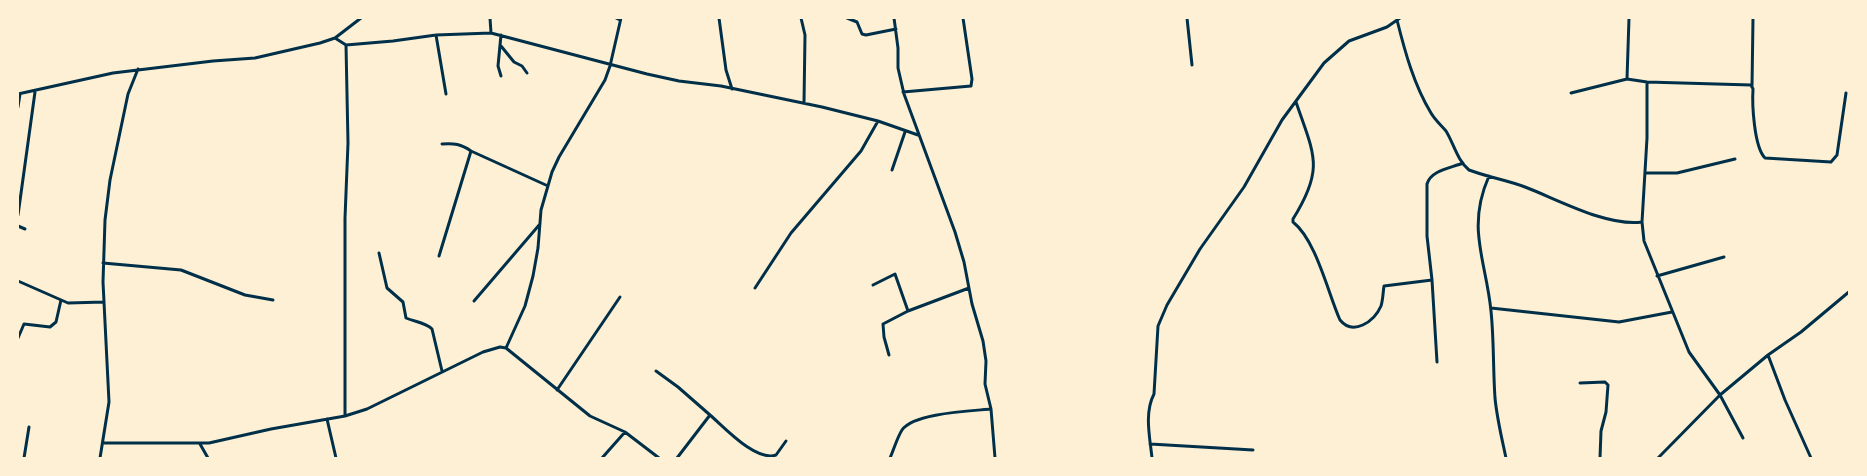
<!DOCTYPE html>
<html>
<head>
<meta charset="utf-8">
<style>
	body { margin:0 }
	#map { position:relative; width:1867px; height:476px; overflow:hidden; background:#fdf0d5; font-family:"PT Sans Narrow",sans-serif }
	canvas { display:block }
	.frame { position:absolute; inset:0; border:19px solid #fdf0d5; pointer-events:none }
</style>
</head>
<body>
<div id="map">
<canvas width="1867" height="476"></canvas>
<div class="frame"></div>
</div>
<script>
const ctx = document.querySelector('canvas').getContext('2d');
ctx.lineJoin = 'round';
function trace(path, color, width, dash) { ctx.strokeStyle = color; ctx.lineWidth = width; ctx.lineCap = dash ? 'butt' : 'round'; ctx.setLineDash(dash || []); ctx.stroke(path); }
const minor = new Path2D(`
	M490 18 491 33
	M616 18 620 20
	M719 18 726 70 732 89
	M801 18 805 35 804 103
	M847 18 857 22 862 34 866 35 896 29
	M894 18 898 48V68L904 94 955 232 964 262 972 304 983 341 986 361 985 384 991 409 995 458
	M1187 18 1192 65
	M1397 20C1405 52 1414 85 1431 113 1435 120 1441 125 1446 131 1454 144 1457 160 1469 170 1487 177 1507 180 1525 187 1557 199 1607 227 1642 222
	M436 35 446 94
	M335 38 346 45 393 41 436 35 491 33 647 74 679 81 721 86 822 107 878 121 918 135
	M501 46 514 62 522 66 527 73
	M501 76 498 66 501 35
	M1627 79 1629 18
	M1647 82V138L1642 222 1644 241 1689 352 1720 395 1743 438
	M1752 87 1753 18
	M903 92 971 86 972 79 963 18
	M1571 93 1627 79 1647 82 1751 85 1753 89C1752 104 1754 147 1765 158L1831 162 1837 155 1846 93
	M18 94 113 73 213 61 255 58 320 43 335 38 361 18
	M1296 102C1314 155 1325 168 1293 219V222C1316 240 1328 293 1340 320 1353 336 1374 322 1381 306 1383 300 1383 292 1384 286L1432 280
	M18 107 20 94
	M442 144C454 143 461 144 471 151L548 186
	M892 170 905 132
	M1645 173H1677L1735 159
	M1489 176C1466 228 1486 260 1491 311 1494 340 1493 369 1495 398 1497 419 1502 439 1506 458
	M18 215 35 92
	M18 226 25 229
	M379 253 387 288 403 302 406 318C415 322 425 322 432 329L442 371
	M439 256 471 151
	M103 263 181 270 245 295 273 300
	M1657 276 1724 257
	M18 281 68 303 104 302
	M873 285 895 274 908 311 969 288
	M755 288 791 233 861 151 878 121
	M474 301 540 224
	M1491 308 1619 322 1672 312
	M18 338 24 324 50 327 56 322 61 300
	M506 348 525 306 533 276 538 248 541 210 552 172 559 157 605 80 610 66 621 18
	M889 355 884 337 883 324 908 311
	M1768 355 1785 400 1811 458
	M1437 362 1432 280 1427 236V184C1431 170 1451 168 1463 163
	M656 371 678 387 710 415 677 458
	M1580 383 1605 382 1608 385 1606 412 1601 431 1600 458
	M557 390 620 297
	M710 415C725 428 756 462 776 455L786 441
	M345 416V218L348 143 346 45
	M327 419 336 458
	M103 443H209L271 429 345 416 367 409 483 352 500 347 506 348 590 416 625 432 659 458
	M200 444 208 458
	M1150 444 1253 450
	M24 458 29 427
	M100 458 109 402 103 282 105 220 110 180 128 94 138 69
	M602 458 625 432
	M890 458C894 449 897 438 902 430 913 413 971 411 991 409
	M1152 458C1150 438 1144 413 1154 394L1158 326 1167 305 1200 249 1244 187 1282 120 1324 63 1349 41 1387 27 1400 18
	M1658 458 1720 395 1768 355 1801 332 1850 291`);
trace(minor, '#003049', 3);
</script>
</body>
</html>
